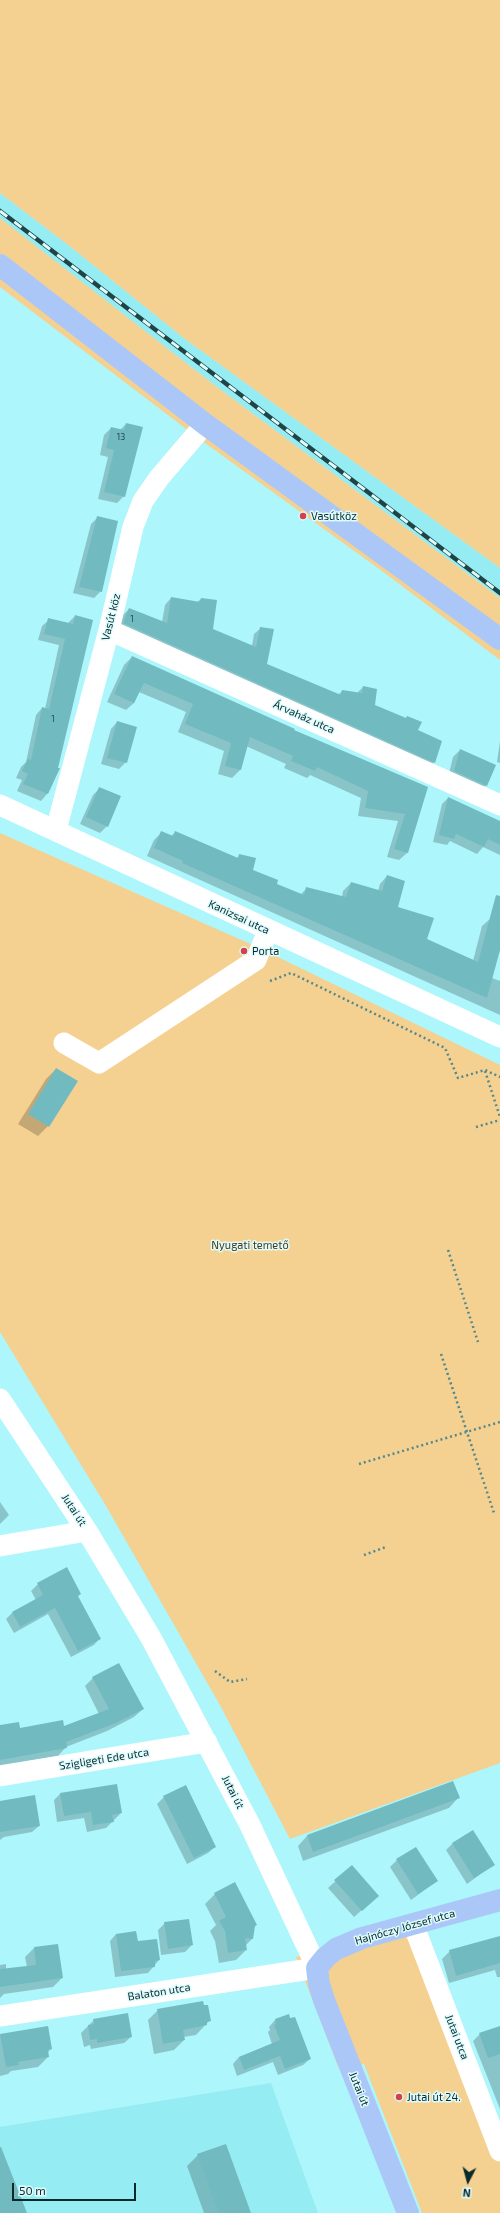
<!DOCTYPE html>
<html>
<head>
<meta charset="utf-8">
<style>
	body { margin:0 }
	#map { position:relative; width:500px; height:2213px; overflow:hidden; background:#acf6fc; font-family:"Exo 2",sans-serif }
	canvas { display:block }
	.north { position:absolute; left:448px; top:2161px; width:40px; height:40px; -webkit-text-stroke:3px #defbfd; paint-order:stroke; rotate:186deg; font-size:11px; font-weight:700; line-height:16px; text-align:center; color:#09292b }
	.north::after { content:''; display:block; margin:auto; width:14px; height:18px; background:#09292b; clip-path:polygon(50% 0,100% 100%,50% 72%,0 100%) }
	.scale { position:absolute; left:12px; top:2183px; width:124px; height:18px; box-sizing:border-box; border:2px solid #09292b; border-top:0; padding-left:5px; font-size:12px; line-height:14px; white-space:nowrap; color:#09292b; -webkit-text-stroke:3px #defbfd; paint-order:stroke }
</style>
</head>
<body>
<div id="map">
<canvas width="500" height="2213"></canvas>
<div class="north">N</div>
<div class="scale">50 m</div>
</div>
<script>
const ctx = document.querySelector('canvas').getContext('2d');
ctx.lineJoin = 'round';
function paint(path, color) { ctx.fillStyle = color; ctx.fill(path, 'evenodd'); }
function trace(path, color, width, dash) { ctx.strokeStyle = color; ctx.lineWidth = width; ctx.lineCap = dash ? 'butt' : 'round'; ctx.setLineDash(dash || []); ctx.stroke(path); }
function label(font, color, halo, rows, align = 'center') {
  ctx.font = font + ' "Exo 2",sans-serif'; ctx.lineWidth = 3; ctx.setLineDash([]); ctx.textBaseline = 'middle'; ctx.strokeStyle = halo; ctx.fillStyle = color; for (const [text, x, y, turn = 0] of rows) {
    ctx.save(); ctx.translate(x, y); ctx.rotate((+turn || 0) * Math.PI / 180); ctx.textAlign = isNaN(turn) ? turn : align; if (halo) ctx.strokeText(text, 0, 0); ctx.fillText(text, 0, 0); ctx.restore();
  }
}
const built = new Path2D(`
	M0 193 72 248 185 339 500 568V598L213 384 11 227 0 218Z
	M271 2083 318 2213H0V2127Z`);
const green = new Path2D(`
	M0 0H500V568L185 339 72 248 0 193Z
	M0 218 213 384 500 598V660L382 571 198 438 0 287Z
	M0 833 255 946 500 1065V1763L290 1839 221 1707 106 1506 0 1332Z
	M423 1921 500 2130V2213H422L364 2064 339 2069 296 1957Z`);
const shadow = new Path2D(`
	M126 424 124 496 117 503 98 499 108 457 100 455 104 435 111 428 120 430Z
	M98 517 101 591 94 598 73 593 91 524Z
	M171 598 197 602 201 599 212 630 252 646 254 634 261 628 266 664 338 695 342 691 357 693 363 687 374 706 405 719 417 730 434 762 428 769 117 630 123 615 129 609 162 622 165 605Z
	M75 616 57 768 58 769 47 794 41 801 17 791 22 780 16 778 21 767 26 762 36 715 42 708 45 709 59 645 38 640 42 626 49 620 68 623Z
	M132 657 293 730 427 788 407 853 399 860 387 857 398 821 358 816 361 798 310 775 307 778 284 768 286 764 246 746 240 770 232 778 218 774 224 751 178 732 186 712 139 692 134 703 126 710 107 702 124 665Z
	M117 722 126 762 119 769 101 764 111 729Z
	M500 741V763L497 762Z
	M460 750 486 785 479 792 448 778 453 757Z
	M100 788 107 826 100 833 80 824 93 795Z
	M448 798 500 822V855L483 847 477 854 450 841 447 845 433 842 442 804Z
	M162 832 171 836 176 832 237 858 240 855 252 870 275 884 300 895 307 888 342 897 343 891 351 883 378 891 380 884 387 876 397 907 426 939 473 961 482 926 490 919 500 921V947L492 978 500 981V1015L147 856 154 840Z
	M56 1069 48 1126 38 1136 18 1124 46 1079Z
	M0 1502 9 1515 0 1524Z
	M38 1584 77 1596 100 1638 94 1645 71 1657 48 1614 14 1633 6 1619 13 1612 36 1600 31 1591Z
	M93 1678 143 1709 134 1717 107 1731 66 1747 58 1756 0 1766V1726L19 1729 63 1727 99 1714 85 1686Z
	M60 1794 121 1813 106 1828 87 1832 84 1818 57 1822 54 1800Z
	M164 1797 215 1847 208 1853 187 1864 157 1804Z
	M458 1798 449 1808 303 1861 298 1846 307 1836Z
	M0 1802 39 1826 32 1832 4 1837 0 1840Z
	M453 1843 493 1865 467 1884 446 1850Z
	M397 1860 437 1881 411 1900 390 1867Z
	M352 1866 371 1902 354 1917 328 1888Z
	M215 1894 256 1925 254 1927 252 1939 245 1946 246 1950 236 1960 219 1963 215 1941 210 1931 216 1925 205 1904Z
	M165 1923 192 1945 185 1952 161 1955 158 1930Z
	M116 1934 159 1960 148 1973 115 1977 110 1941Z
	M500 1937V1977H497L495 1970 449 1983 442 1959 450 1951Z
	M34 1948 62 1978 53 1987 4 1994 0 1998V1965L6 1964V1969L27 1967 25 1957Z
	M158 2010 209 2021 196 2035 183 2037 184 2040 174 2050 154 2054 148 2020Z
	M94 2020 131 2037 124 2043 91 2049 90 2045 84 2047 81 2033Z
	M275 2020 310 2059 303 2065 278 2075 273 2062 237 2076 233 2064 239 2057 272 2044 268 2032 270 2030 269 2027Z
	M48 2027 51 2049 47 2053 48 2057 38 2067 11 2071 8 2074 0 2076V2035Z
	M500 2030V2109L473 2041 480 2034Z
	M198 2155 250 2213H204L187 2166Z`);
const building = new Path2D(`
	M126 423 143 427 125 497 104 492 114 450 106 448 111 427 124 430Z
	M97 516 118 521 102 592 79 587Z
	M171 597 200 602 201 598 217 600 213 629 256 647 260 627 274 629 267 664 341 695 342 690 362 693 363 686 377 689 375 705 406 718 407 716 422 722 418 730 442 741 435 763 123 623 129 608 167 623Z
	M75 615 93 620 58 768H60L48 794 23 784 28 774 22 771 28 759 31 760 42 707 49 709 65 639 44 634 48 618 73 624Z
	M132 656 295 729 294 730 428 787 408 853 394 849 405 814 365 808 368 791 317 767 315 771 291 761 293 756 250 737 241 770 225 766 231 743 185 724 193 704 144 683 134 703 114 694Z
	M117 721 137 727 127 763 107 758Z
	M460 749 496 765 487 786 454 771Z
	M99 787 121 796 108 827 86 817Z
	M448 797 500 821V845L488 839 484 847 456 834 454 839 439 835Z
	M161 831 173 836 175 831 238 858 239 854 256 858 253 870 278 880 277 884 304 895 306 887 346 897 351 882 382 891 387 875 405 881 398 907 434 918 427 939 478 962 496 895 500 896V950L487 998 182 863 183 861 154 848Z
	M56 1068 78 1081 49 1127 28 1114Z
	M67 1567 81 1594 78 1596 101 1639 78 1651 55 1608 20 1627 12 1612 43 1595 37 1583Z
	M119 1663 144 1709 116 1723 66 1742 67 1748 0 1760V1725L19 1722 20 1728 63 1720 64 1726 109 1709 92 1677Z
	M453 1781 460 1798 313 1852 307 1835Z
	M117 1784 122 1813 112 1815 114 1822 93 1825 91 1812 64 1816 60 1793Z
	M186 1785 216 1847 194 1858 163 1796Z
	M35 1795 40 1826 0 1832V1801Z
	M473 1830 495 1865 474 1878 452 1843Z
	M416 1847 438 1881 418 1894 396 1859Z
	M352 1865 379 1896 362 1911 334 1880Z
	M235 1882 257 1925 255 1926 253 1939 245 1938 247 1950 228 1953 225 1931 219 1921 226 1917 214 1893Z
	M189 1919 193 1945 168 1949 164 1922Z
	M136 1931 138 1941 157 1939 160 1960 155 1961V1967L121 1971 116 1934Z
	M500 1936V1963L456 1976 449 1950Z
	M58 1944 63 1978 0 1987V1969L36 1965 34 1947Z
	M203 2001 204 2005H208L211 2021 207 2022V2025L183 2030 185 2040 163 2044 157 2009Z
	M128 2013 132 2037 97 2043V2039L90 2040 88 2025 94 2024 93 2019Z
	M289 2014 290 2018 295 2017 311 2059 285 2069 280 2056 244 2070 239 2057 280 2040 274 2025 276 2024 275 2019Z
	M48 2026 52 2049 48 2050 49 2057 18 2062 19 2065 6 2067 0 2034Z
	M500 2026V2054L488 2058 479 2033Z
	M226 2144 251 2213H219L197 2154Z
	M0 2147H1L27 2213H0Z`);
const path = new Path2D(`
	M270 981 291 973 445 1048 458 1078 485 1070 500 1077
	M485 1071 500 1117
	M476 1127 500 1120
	M448 1250 478 1342
	M441 1354 494 1513
	M359 1464 500 1422
	M364 1555 386 1547
	M215 1671 230 1682 247 1679`);
const minor = new Path2D(`
	M109 630 500 805
	M0 805 500 1037
	M56 830 109 630 133 527 143 501 159 478 205 424
	M64 1043 99 1063 256 960 268 931
	M0 1399 87 1531 151 1638 250 1825 317 1968 0 2016
	M0 1546 87 1531
	M0 1776 207 1742
	M413 1924 500 2151`);
const major = new Path2D(`
	M0 265 205 424 500 639
	M408 2213 324 2000 319 1984 317 1968 326 1957 336 1949 362 1938 500 1900`);
const rail = new Path2D(`
	M0 211 500 593`);
const markers = [
	[303,516,4,"#d2424a"],
	[244,951,4,"#d2424a"],
	[399,2097,4,"#d2424a"]
];
const numberNames = [
	["13",121,437],
	["1",132,619],
	["1",53,719]
];
const poiNames = [
	["Vasútköz",311,516],
	["Porta",252,951],
	["Jutai út 24.",407,2097]
];
const streetNames = [
	["Vasút köz",111,617,-76],
	["Árvaház utca",304,717,24],
	["Kanizsai utca",239,917,25],
	["Jutai út",74,1510,57],
	["Szigligeti Ede utca",104,1759,-9],
	["Jutai út",233,1792,63],
	["Hajnóczy József utca",405,1927,-16],
	["Balaton utca",159,1992,-9],
	["Jutai utca",457,2037,69],
	["Jutai út",359,2089,68]
];
const parkNames = [
	["Nyugati temető",250,1245]
];
paint(built, '#96ecf3');
paint(green, '#f4d191');
paint(shadow, '#0003');
paint(building, '#71bac0');
trace(path, '#55888c', 2.5, [2, 3]);
trace(minor, '#fff', 21);
trace(major, '#abc7f8', 22);
trace(rail, '#1e4446', 4.5);
trace(rail, '#defbfd', 3, [9]);
for (const [x, y, r, color] of markers) { const dot = new Path2D(); dot.arc(x, y, r, 0, 2 * Math.PI); ctx.fillStyle = color; ctx.fill(dot); trace(dot, '#defbfd', 1.5); }
label('9px', '#234d50', null, numberNames);
label('11px', '#09292b', '#defbfd', poiNames, 'left');
label('11px', '#09292b', '#defbfd', streetNames);
label('11px', '#4d3a16', '#defbfd', parkNames);
</script>
</body>
</html>
